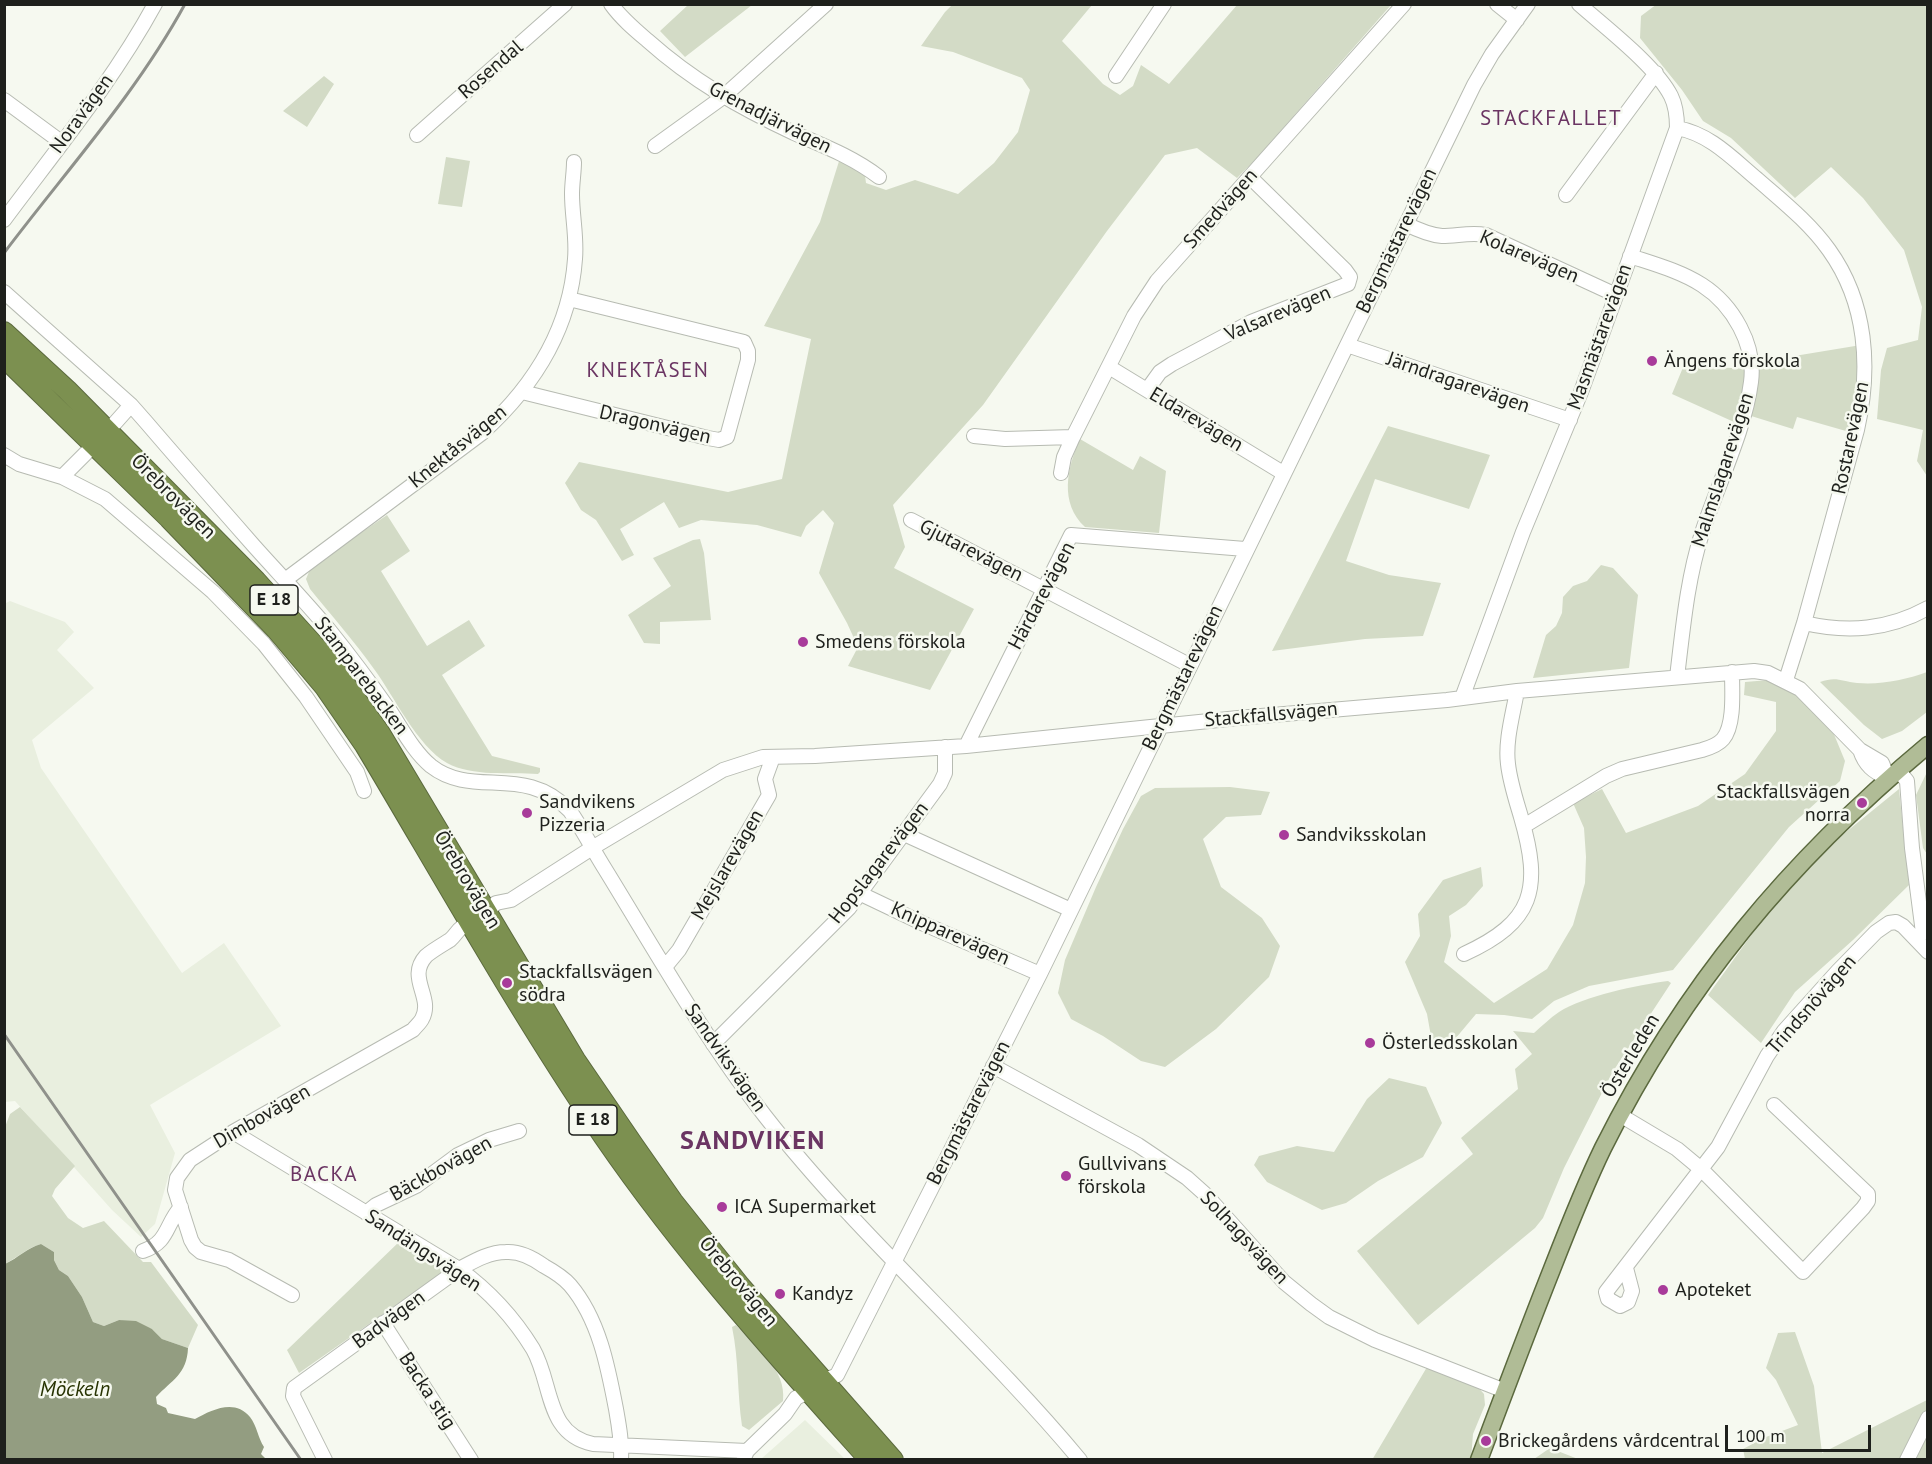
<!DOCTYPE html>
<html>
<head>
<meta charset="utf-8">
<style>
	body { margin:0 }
	#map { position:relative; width:1932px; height:1464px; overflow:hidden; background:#f6f9f0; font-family:"PT Sans",sans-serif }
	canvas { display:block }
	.frame { position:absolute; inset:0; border:6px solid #1e201c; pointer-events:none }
	.scale { position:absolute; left:1725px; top:1425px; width:146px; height:27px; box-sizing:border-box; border:3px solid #1e201c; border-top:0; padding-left:8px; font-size:18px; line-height:21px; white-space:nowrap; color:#1e201c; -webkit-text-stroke:4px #f6f9f0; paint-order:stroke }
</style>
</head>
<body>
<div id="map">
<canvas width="1932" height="1464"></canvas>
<div class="frame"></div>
<div class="scale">100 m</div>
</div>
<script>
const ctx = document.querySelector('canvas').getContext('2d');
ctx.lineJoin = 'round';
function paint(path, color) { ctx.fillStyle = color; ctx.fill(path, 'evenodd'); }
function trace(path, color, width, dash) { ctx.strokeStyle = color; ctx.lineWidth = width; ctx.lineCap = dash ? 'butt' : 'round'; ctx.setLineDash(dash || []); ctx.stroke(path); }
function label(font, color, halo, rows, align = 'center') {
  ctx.font = font + ' "PT Sans",sans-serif'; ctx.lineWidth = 5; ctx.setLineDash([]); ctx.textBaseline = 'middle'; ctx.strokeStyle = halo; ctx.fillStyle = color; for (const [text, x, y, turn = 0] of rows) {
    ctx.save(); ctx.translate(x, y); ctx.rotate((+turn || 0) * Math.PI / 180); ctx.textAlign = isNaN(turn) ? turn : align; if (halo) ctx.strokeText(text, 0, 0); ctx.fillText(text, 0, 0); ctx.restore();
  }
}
const built = new Path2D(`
	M10 601 65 622 74 632 57 650 94 688 32 740 41 768 182 973 224 943 281 1026 150 1105 175 1153 155 1224 141 1237 112 1210 15 1101 5 1102 4 604Z
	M805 1420 845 1459H761Z`);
const green = new Path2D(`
	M1657 4 1927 5V476L1917 461 1923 430 1877 419 1881 370 1887 348 1918 340 1922 307 1904 250 1863 198 1831 167 1795 198 1731 138 1703 121 1682 90 1640 38 1641 16Z
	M688 5V4L752 5 685 57 660 31Z
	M952 5H1092L1062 41 1103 84 1120 95 1133 86 1141 65 1169 84 1237 5H1391L1255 160 1237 178 1197 148 1165 155 1107 231 983 405 893 505 905 547 894 568 974 609 930 690 848 666 858 647 847 623 819 573 834 523 823 510 806 526 801 537 757 525 701 520 679 528 664 502 620 529 634 555 622 561 596 520 581 510 565 483 579 462 728 492 782 479 811 339 764 326 820 222 840 158 864 168 866 183 886 190 915 180 958 194 994 163 1018 132 1030 90 1022 78 953 52 921 46 945 12Z
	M324 76 334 84 307 127 283 111Z
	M446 157 470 161 462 207 438 204Z
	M1861 345 1853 433 1797 417 1793 429 1748 415 1755 392 1758 362Z
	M1684 365 1748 369 1734 422 1672 394Z
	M1388 426 1490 455 1469 509 1375 479 1346 561 1389 575 1441 583 1423 636 1365 639 1272 651Z
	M1080 439 1133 470 1140 456 1166 471 1159 533 1085 527C1059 503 1067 468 1080 439Z
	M387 515 410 551 381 571 427 646 469 620 485 646 442 675 492 756 540 768V772L538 774C509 772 473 777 447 763 417 746 394 696 374 669 354 641 331 615 310 589L306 579 311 567Z
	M700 539 704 553 711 620 660 622V644L644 643 628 615 671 586 653 558 693 540Z
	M1601 565 1613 568 1638 595 1629 668 1533 678 1546 635 1556 626 1562 613 1563 597 1573 586 1587 581Z
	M1927 672V712L1902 731 1882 739 1864 725 1820 682C1836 676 1841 681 1857 683 1881 685 1905 680 1927 672Z
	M1781 679 1833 732 1845 761 1840 781 1789 827 1673 970 1589 986 1554 1001 1532 1019 1504 1015 1476 1014 1450 1045 1432 1042 1427 1014 1405 962 1420 936 1418 914 1443 880 1481 867 1483 886 1466 905 1449 916 1451 936 1444 962 1494 1003 1547 969 1573 925 1585 883 1586 857 1584 828 1573 803 1602 789 1626 833 1698 806 1745 774 1776 731V702L1744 695 1745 682Z
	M1927 772V854L1923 848 1916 795Z
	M1230 787 1270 792 1261 815 1226 817 1203 839 1221 887 1262 918 1280 946 1269 977 1216 1029 1165 1067 1141 1061 1103 1036 1071 1019 1058 993 1065 960 1096 887 1123 829 1141 796 1155 788Z
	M1899 789 1909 885 1853 940 1795 992 1761 1043 1708 995 1765 916 1835 841Z
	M1668 981 1671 983 1612 1073 1564 1168 1543 1218 1535 1228 1418 1325 1357 1251 1473 1154 1461 1138 1518 1089 1515 1069 1532 1054 1513 1031 1534 1033C1542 1026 1550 1018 1559 1012 1584 996 1638 985 1668 981Z
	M1389 1078 1426 1087 1442 1123 1423 1157 1378 1181 1346 1203 1322 1210 1267 1182 1254 1165 1259 1156 1297 1146 1334 1152 1367 1099Z
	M20 1107 75 1166 55 1189 52 1196 68 1218 83 1228 104 1221 143 1262H151L198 1325 188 1348 162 1339 152 1329 119 1320 104 1326 93 1322 82 1297 68 1276 59 1270 54 1260V1252L41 1244C27 1248 18 1257 5 1264V1127L10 1114Z
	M400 1241 446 1270 299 1373 287 1350Z
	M736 1325C755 1346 787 1369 783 1401L749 1430 742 1426C737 1393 739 1360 732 1327Z
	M1795 1332 1814 1386 1822 1453 1927 1400V1459H1745L1743 1449 1766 1437 1798 1425 1776 1380 1766 1368 1778 1333Z
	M1427 1367 1476 1385 1484 1394 1485 1405 1473 1434 1471 1459 1372 1460Z
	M1550 1448 1578 1459H1534Z`);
const water = new Path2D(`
	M41 1244 54 1252V1260L59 1270 68 1276 82 1297 93 1322 104 1326 119 1320 136 1321 152 1329 162 1339 188 1348C187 1374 172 1380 156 1397L157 1404 166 1408 168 1413 195 1419C211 1410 235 1398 250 1417 257 1426 258 1438 264 1447L261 1454 266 1459H5V1264C18 1258 27 1248 41 1244Z`);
const minor = new Path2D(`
	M611 4C621 18 634 29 647 40 693 81 739 107 794 133 824 146 853 157 879 177
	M1497 4 1517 20
	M1116 76 1164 4
	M4 100 61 142
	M1677 128C1710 134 1732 158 1757 179 1782 201 1809 222 1829 250 1867 303 1871 368 1857 430L1804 623 1786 680
	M417 135 565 4
	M655 146 723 97 826 4
	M1566 195 1656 73
	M4 220C56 150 113 81 155 4
	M1406 224C1418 230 1429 235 1442 236 1457 236 1471 232 1486 235L1616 295
	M1630 256C1654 264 1680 271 1702 285 1733 305 1756 345 1751 382 1745 430 1717 486 1702 533 1687 580 1683 628 1677 677
	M4 292 131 405 146 422C182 464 218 505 254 546 279 574 306 602 330 631 351 657 371 684 390 711 402 729 414 752 431 766 473 799 525 763 570 811 583 830 593 850 605 869 656 952 705 1039 765 1116 861 1239 980 1340 1080 1460
	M1347 345 1570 420
	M1109 367 1283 473
	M1147 390 1160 372 1172 364 1251 322 1348 284 1350 277 1345 270 1250 177
	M522 392 708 438 719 440 727 437 748 360V351L744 342 569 299
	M115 423 131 405
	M974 436 1005 439 1073 437
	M4 455 19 464 62 477 105 499 213 592 264 644 306 697 357 772 364 791
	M1061 473 1064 457 1073 437 1134 316 1157 281 1404 4
	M62 477 89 450
	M911 520 1189 665
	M285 580 482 433C533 387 570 329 575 259 577 237 572 216 572 194 572 183 574 172 574 162
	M1804 623C1848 633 1888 630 1928 608
	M1462 698 1523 532 1581 392 1677 128C1677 117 1676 106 1671 96 1656 66 1606 28 1579 4
	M966 746 1071 535 1245 549
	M1860 750C1865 765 1873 772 1888 778
	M1898 770 1907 781 1912 848 1923 933
	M1524 826 1606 776 1622 769 1702 750C1709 748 1718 745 1723 739 1735 725 1732 690 1732 672
	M904 834 1071 910
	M861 894 924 924 1040 974
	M486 913 496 903 511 900 592 848 723 770 763 757 815 756 966 746 1238 718 1447 700 1517 691 1754 671 1768 673 1800 689 1860 750 1882 763 1888 778
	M1464 954C1534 922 1542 889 1521 817 1516 800 1510 782 1508 764 1505 741 1513 714 1517 691
	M665 967 679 950 769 795 765 779 773 757
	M713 1044 849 908 940 784 945 773V747
	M993 1066 1138 1145 1187 1178 1206 1195 1284 1282 1311 1304 1329 1317 1375 1340 1505 1391
	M1620 1115 1677 1149 1701 1169 1803 1272 1863 1208 1868 1201V1194L1774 1105
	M233 1132 459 1269C488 1290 514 1318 533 1349 553 1384 545 1434 593 1444L747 1451
	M366 1213 376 1205 416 1186 458 1155 489 1140 519 1131
	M143 1251C169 1242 165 1225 181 1207
	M1626 1268 1632 1291 1628 1302 1620 1306 1608 1299 1606 1292 1718 1147 1767 1056 1784 1031 1837 972 1876 932 1889 923 1896 922 1903 926 1928 952
	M292 1295 229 1260 201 1252 195 1247 191 1240 175 1190 177 1178 190 1160 233 1132 413 1030C416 1026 420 1023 422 1019 434 997 406 978 426 956 433 950 442 945 450 940 459 932 457 927 471 924
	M383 1323 471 1460
	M821 1378H831L837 1375 1040 974 1474 85 1492 54 1528 4
	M744 1458 747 1451 785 1414 796 1398 809 1391
	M325 1460 293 1396 294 1388 459 1269C474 1261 489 1252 506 1252 520 1251 533 1258 544 1266 553 1271 563 1277 570 1285 599 1319 608 1367 616 1409 619 1426 622 1442 621 1460
	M1907 1460 1928 1418`);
const major = new Path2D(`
	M1479 1460C1503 1396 1527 1332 1552 1269 1568 1228 1584 1187 1603 1148 1684 986 1789 861 1928 745`);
const highway = new Path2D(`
	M4 332 67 390 256 581 330 663 379 732 575 1060 633 1145 673 1202 740 1286 893 1460
	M4 357 169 518 276 629 325 687 365 745C439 869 510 996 590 1116 672 1240 771 1349 870 1460`);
const rail = new Path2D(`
	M4 253C65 172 136 94 185 4
	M4 1034 301 1460`);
const markers = [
	[1652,361,6,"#a83b9a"],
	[803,642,6,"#a83b9a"],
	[1862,803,6,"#a83b9a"],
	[527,813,6,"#a83b9a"],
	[1284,835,6,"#a83b9a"],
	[507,983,6,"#a83b9a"],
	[1370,1043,6,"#a83b9a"],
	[1066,1176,6,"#a83b9a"],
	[722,1207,6,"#a83b9a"],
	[1663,1290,6,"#a83b9a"],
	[780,1294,6,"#a83b9a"],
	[1486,1441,6,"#a83b9a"]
];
const shields = [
	[274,600,48],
	[593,1120,48]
];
const shieldNames = [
	["E 18",274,600],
	["E 18",593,1120]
];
const streetNames = [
	["Rosendal",491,70,-41],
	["Noravägen",82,114,-54],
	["Grenadjärvägen",770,118,27],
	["Smedvägen",1221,209,-48],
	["Bergmästarevägen",1397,241,-64],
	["Kolarevägen",1529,257,23],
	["Valsarevägen",1278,314,-23],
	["Masmästarevägen",1600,337,-70],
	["Järndragarevägen",1458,383,19],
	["Eldarevägen",1196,420,31],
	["Dragonvägen",655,425,13],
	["Rostarevägen",1851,438,-78],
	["Knektåsvägen",458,447,-39],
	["Malmslagarevägen",1723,470,-72],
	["Örebrovägen",173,497,45],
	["Gjutarevägen",971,551,27],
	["Härdarevägen",1042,596,-62],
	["Stamparebacken",361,676,53],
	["Bergmästarevägen",1183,678,-64],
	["Stackfallsvägen",1271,715,-5],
	["Hopslagarevägen",879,863,-52],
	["Mejslarevägen",728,865,-60],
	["Örebrovägen",467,880,59],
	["Knipparevägen",950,934,24],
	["Trindsnövägen",1812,1005,-49],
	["Österleden",1631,1056,-59],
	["Sandviksvägen",725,1058,55],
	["Bergmästarevägen",969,1113,-63],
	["Dimbovägen",262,1117,-30],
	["Bäckbovägen",441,1169,-29],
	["Solhagsvägen",1244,1238,47],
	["Sandängsvägen",423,1251,33],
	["Örebrovägen",738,1282,50],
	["Badvägen",389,1320,-36],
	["Backa stig",427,1391,57]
];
const poiNames = [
	["Ängens förskola",1664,361],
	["Smedens förskola",815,642],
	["Stackfallsvägen",1850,792,"right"],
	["norra",1850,815,"right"],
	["Sandvikens",539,802],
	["Pizzeria",539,825],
	["Sandviksskolan",1296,835],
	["Stackfallsvägen",519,972],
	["södra",519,995],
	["Österledsskolan",1382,1043],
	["Gullvivans",1078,1164],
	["förskola",1078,1187],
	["ICA Supermarket",734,1207],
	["Apoteket",1675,1290],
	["Kandyz",792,1294],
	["Brickegårdens vårdcentral",1498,1441]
];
const neighbourhoodNames = [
	["STACKFALLET",1551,119],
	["KNEKTÅSEN",648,371],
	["BACKA",324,1175]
];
const waterNames = [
	["Möckeln",75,1390]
];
const districtNames = [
	["SANDVIKEN",753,1142]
];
paint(built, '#e9efdf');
paint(green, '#d3dbc6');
paint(water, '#939d81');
trace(minor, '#b7bbb2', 16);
trace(major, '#5b693e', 19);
trace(highway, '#5b693e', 22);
trace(minor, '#fff', 14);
trace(major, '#b0bc96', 16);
trace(highway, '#7c9050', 20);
trace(rail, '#8f918b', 3);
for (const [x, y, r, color] of markers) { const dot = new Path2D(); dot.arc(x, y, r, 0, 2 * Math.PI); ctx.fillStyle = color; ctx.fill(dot); trace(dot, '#f6f9f0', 2); }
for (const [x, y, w] of shields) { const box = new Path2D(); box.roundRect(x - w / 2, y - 15, w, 30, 4.5); ctx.fillStyle = '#f6f9f0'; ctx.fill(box); trace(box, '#1e201c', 1.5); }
label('bold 18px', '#1e201c', null, shieldNames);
label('20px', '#1e201c', '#f6f9f0', streetNames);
label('20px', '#1e201c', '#f6f9f0', poiNames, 'left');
ctx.letterSpacing = '1.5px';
label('21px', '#6b3563', '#f6f9f0', neighbourhoodNames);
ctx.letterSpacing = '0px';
label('italic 21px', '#283403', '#f6f9f0', waterNames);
ctx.letterSpacing = '1.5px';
label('bold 26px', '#6b3563', '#f6f9f0', districtNames);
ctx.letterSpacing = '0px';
</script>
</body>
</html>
